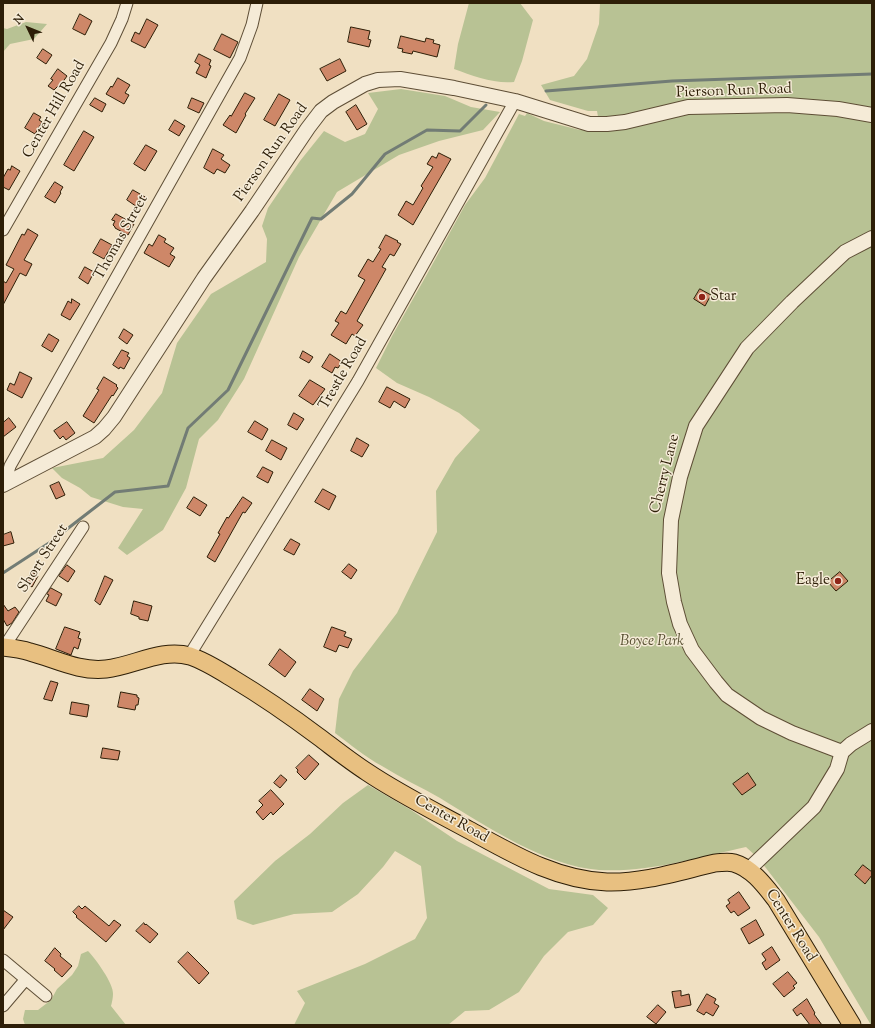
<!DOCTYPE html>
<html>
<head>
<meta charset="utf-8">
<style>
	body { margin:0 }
	#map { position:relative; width:875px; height:1028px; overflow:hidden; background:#f0e0c2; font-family:"Sorts Mill Goudy",serif }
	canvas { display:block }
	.frame { position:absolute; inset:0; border:4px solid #2d1e07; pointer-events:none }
	.north { position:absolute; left:8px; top:8px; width:40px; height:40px; -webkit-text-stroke:3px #f5ebd7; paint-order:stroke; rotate:313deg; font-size:11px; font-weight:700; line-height:16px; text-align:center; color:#2d1e07 }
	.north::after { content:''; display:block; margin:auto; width:14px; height:18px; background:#2d1e07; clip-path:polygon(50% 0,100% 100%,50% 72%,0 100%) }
</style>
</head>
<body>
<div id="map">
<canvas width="875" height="1028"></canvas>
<div class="frame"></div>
<div class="north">N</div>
</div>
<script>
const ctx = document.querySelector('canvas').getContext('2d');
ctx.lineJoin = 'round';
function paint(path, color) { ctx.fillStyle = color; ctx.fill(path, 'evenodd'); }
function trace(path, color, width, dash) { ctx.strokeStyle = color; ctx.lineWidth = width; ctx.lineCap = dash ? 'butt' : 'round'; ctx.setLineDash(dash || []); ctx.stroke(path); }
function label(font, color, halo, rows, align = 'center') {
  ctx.font = font + ' "Sorts Mill Goudy",serif'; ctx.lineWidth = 3; ctx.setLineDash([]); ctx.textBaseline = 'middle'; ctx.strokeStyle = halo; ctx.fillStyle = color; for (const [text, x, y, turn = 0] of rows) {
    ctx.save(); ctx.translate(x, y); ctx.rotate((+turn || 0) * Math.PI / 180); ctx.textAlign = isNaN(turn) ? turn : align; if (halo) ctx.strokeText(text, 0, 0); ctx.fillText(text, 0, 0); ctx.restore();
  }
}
const green = new Path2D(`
	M469 3H520L533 20 522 61 514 82C494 84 473 76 454 69L458 44Z
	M600 3H872V1025H871L819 937 759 859 746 847C700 857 647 873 599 870 545 866 486 826 440 798 421 787 401 778 382 766 365 757 350 744 335 733L339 699 353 671 397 613 437 532 436 491 455 458 480 430 459 413 429 397 397 383 376 368 392 336 426 276 465 205 485 178 519 114 525 116 527 113 544 121 580 130 600 128 597 111H588L550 100 541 85 574 76 587 59 599 24Z
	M26 22 47 24 34 39 10 44 3 52V28L7 29Z
	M401 89 445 96 471 107 500 112 483 130 439 141 399 155 337 192 299 257 244 379 218 420 199 439 186 488 163 530 127 555 118 548 143 509 123 507 91 497 80 488 62 478 52 468 103 458 134 430 162 393 177 343 211 294 266 262 267 239 262 226 268 208 300 161 324 131 345 142 365 134 378 109 368 93Z
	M368 785 411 810 457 841 549 889 593 895 608 908 593 925 568 932 544 956 519 992 489 1010 465 1011 448 1025H294L305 1003 297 991 365 964 415 939 427 918 421 866 395 851 383 867 358 894 332 912 294 914 253 925 237 919 234 901 275 861 310 834 343 803Z
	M88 951C95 958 114 984 113 994 113 998 112 1002 111 1006L126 1025H25L23 1019 25 1010H38L51 1000 57 989 72 975 78 966 81 954Z`);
const stream = new Path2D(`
	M546 91 672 81 872 74
	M3 573 49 543 115 492 168 486 188 428 228 390 312 218 321 219 352 194 385 154 427 130 460 131 486 105`);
const building = new Path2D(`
	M80 14 92 21 85 35 73 29Z
	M147 19 158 25 145 48 131 41 135 32 139 34Z
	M351 27 370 31 368 39 371 40 369 47 348 42Z
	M222 34 238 42 230 58 214 50Z
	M401 36 425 42 426 38 434 40 433 43 440 45 437 57 413 51 412 54 402 52 403 49 398 48Z
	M43 49 52 55 46 64 37 58Z
	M199 54 211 60 209 65 211 66 206 78 196 73 200 65 195 62Z
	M340 59 346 71 327 81 320 69Z
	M58 69 67 76 60 86 59 85 54 90 48 86 53 80 51 79Z
	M118 78 130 85 125 93 129 95 124 104 106 94 111 86 112 87Z
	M245 93 255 98 245 114 246 115 236 133 223 125 230 115 231 116Z
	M279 94 290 100 275 126 264 120Z
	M95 98 106 104 102 112 90 105Z
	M192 98 204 103 199 113 188 108Z
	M356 105 367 124 357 130 346 112Z
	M34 113 41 117 39 120 42 122 35 134 25 128Z
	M175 120 185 126 179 136 169 130Z
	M84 131 94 137 74 171 64 165Z
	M146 145 157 151 145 171 134 164Z
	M213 149 224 155 221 159 230 165 225 173 217 169 214 174 204 168Z
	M439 153 451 159 413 225 398 215 406 201 413 205 423 188 421 186 433 167 427 164 432 156 436 158Z
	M12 166 20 171 9 190 3 187V178L8 169 10 170Z
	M55 182 63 187 60 192 61 193 55 203 45 197Z
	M133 190 147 198 140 209 127 200Z
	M116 214 134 224 128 235 115 228V227L113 225 115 221 112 220Z
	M28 229 38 235 24 260 32 264 26 276 20 273 3 305V281L6 283 14 269 6 265 22 234 24 235Z
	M159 235 166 239 164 242 174 248 170 254 175 257 169 267 144 253 149 244 152 246Z
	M386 235 398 241 397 242 401 244 394 256 390 254 382 267 386 269 357 321 363 325 355 336 352 334 346 344 331 335 339 323 335 321 341 311 346 314 365 280 358 276 368 259 373 262 381 249 379 248Z
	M101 239 112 245 104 259 93 253Z
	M85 267 94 272 88 284 79 278Z
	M700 289 711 295 705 306 694 299Z
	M72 299 80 304 70 320 61 315 68 301 71 303Z
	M124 329 133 335 127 344 119 338Z
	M49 334 59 340 52 352 42 346Z
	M122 350 129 353 127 356 130 358 124 369 120 367 119 369 113 365Z
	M303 351 313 357 309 363 300 358Z
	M330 354 342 362 338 368 335 367 332 373 322 367Z
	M20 372 32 378 22 398 7 390 10 383 14 385Z
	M104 377 117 385 116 386 118 388 113 396 112 395 94 423 83 416 99 390 97 389Z
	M310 380 325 389 313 405 299 396Z
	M387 387 410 399 405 408 394 401 390 408 379 402Z
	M294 413 304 419 297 430 288 425Z
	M9 418 16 427 3 437V423Z
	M255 421 268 429 262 440 248 432Z
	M67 422 75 433 66 440 63 436 60 439 54 431Z
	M357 438 369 445 362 457 351 451Z
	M272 440 287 448 281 460 266 451Z
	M263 467 273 472 268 483 257 477Z
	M59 482 65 495 56 499 50 486Z
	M323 489 336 496 329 510 315 502Z
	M194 497 207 505 200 516 187 508Z
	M243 497 252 503 245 513 243 512 215 562 207 557 220 534 218 533 227 517 228 518Z
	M11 532 14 543 3 546V535Z
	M291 539 300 544 294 555 284 550Z
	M349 564 357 570 351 579 342 572Z
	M67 565 75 571 68 582 59 576Z
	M32 572 38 576 32 587 26 583Z
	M840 572 848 581 836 591 828 582Z
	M105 576 113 580 100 605 95 601Z
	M51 588 62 594 56 606 46 601 49 595 47 594Z
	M134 601 152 606 148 621 139 619V617L131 614Z
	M3 604 8 611 15 607 19 612 12 623 7 626 3 619Z
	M65 627 80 632 78 638 81 639 78 649 74 647 71 655 56 649Z
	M332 627 346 632 344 636 352 639 348 648 339 645 336 652 324 647Z
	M280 649 296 662 285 677 269 665Z
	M51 681 58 683 52 701 44 699Z
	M310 689 324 699 317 711 302 700Z
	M121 692 137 695V697L139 698 138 705H136L135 710 118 707Z
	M72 702 89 705 87 717 70 714Z
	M103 748 120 751 118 760 101 758Z
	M309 755 319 764 305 780 297 772 298 770 296 768Z
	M748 773 756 785 742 795 733 784Z
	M281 775 287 780 280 788 274 783Z
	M271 790 284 804 273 815 271 812 263 820 256 812 263 805 259 801Z
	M863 865 872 872V875L865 884 855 875Z
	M739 892 750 908 738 916 734 911 731 913 726 906 730 903 728 900Z
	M79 906 82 909 85 906 109 926 114 920 121 925 106 942 76 917 77 916 73 912Z
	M3 910 13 917 3 930Z
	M756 920 764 935 749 944 741 929Z
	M144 923 145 925 146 924 158 934 150 943 136 931Z
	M772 947 780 960 766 970 762 963 766 960 762 954Z
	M55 948 61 954 60 956 72 966 62 977 54 970 55 969 45 961Z
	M188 952 209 973 199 984 178 962Z
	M788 972 797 983 793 986 795 988 784 997 773 984Z
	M681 991V996L689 994 691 1005 675 1008 672 992Z
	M707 994 716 999 714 1003 719 1006 713 1016 706 1012 704 1015 697 1011Z
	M807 999 815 1013 814 1014 822 1025H810L801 1013 797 1016 793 1010Z
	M658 1005 666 1012 656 1024 647 1017Z`);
const minor = new Path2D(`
	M3 230 111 43 122 19 127 3
	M5 484 10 466 240 58 252 25 257 3
	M4 647 83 527
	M189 656 358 381 515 101
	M3 960 46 996
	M3 1006 26 979`);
const tertiary = new Path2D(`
	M3 485 95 437 104 429 114 417 204 278 252 211 308 128 321 111 333 102 365 84 378 80 400 79 454 88 515 101 589 124H607L625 122 688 107 787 105 838 109 872 115
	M842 752 792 733 761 718 727 695 716 682 692 650 680 624 674 602 669 573 671 520 680 477 696 426 747 348 792 302 845 252 872 238
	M747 871 814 807 837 769 842 752 851 744 872 731`);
const primary = new Path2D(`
	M3 647C12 648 21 649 30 652 56 659 79 672 106 669 134 666 161 648 190 656 205 661 219 670 232 678 262 696 291 716 319 737 335 749 350 761 367 772 398 793 436 812 469 830 513 854 556 880 607 882 644 883 680 871 715 863 721 863 727 861 734 863 752 868 765 886 776 900L852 1025`);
const markers = [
	[702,297,4,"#8f2418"],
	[838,581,4,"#8f2418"]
];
const streetNames = [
	["Pierson Run Road",734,92,-2],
	["Center Hill Road",55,110,-60],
	["Pierson Run Road",272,153,-55],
	["Thomas Street",122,238,-61],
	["Trestle Road",344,374,-60],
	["Cherry Lane",666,474,-76],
	["Short Street",44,559,-57],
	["Center Road",451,820,29],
	["Center Road",790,926,58]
];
const poiNames = [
	["Star",710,297],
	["Eagle",830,581,"right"]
];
const parkNames = [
	["Boyce Park",652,642]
];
paint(green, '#b8c294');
trace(stream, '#727c75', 3);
paint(building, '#ce8768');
trace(building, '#2d1e07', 1);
trace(minor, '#5e4e36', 13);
trace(tertiary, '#5e4e36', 16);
trace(primary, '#2d1e07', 19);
trace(minor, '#f5ebd7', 11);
trace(tertiary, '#f5ebd7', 14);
trace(primary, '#e8c081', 17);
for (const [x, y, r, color] of markers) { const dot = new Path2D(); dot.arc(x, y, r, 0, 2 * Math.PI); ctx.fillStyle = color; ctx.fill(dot); trace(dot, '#f5ebd7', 1.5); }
label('15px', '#2d1e07', '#f5ebd7', streetNames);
label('15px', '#2d1e07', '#f5ebd7', poiNames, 'left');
label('italic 15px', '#574f31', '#f5ebd7', parkNames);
</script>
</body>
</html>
